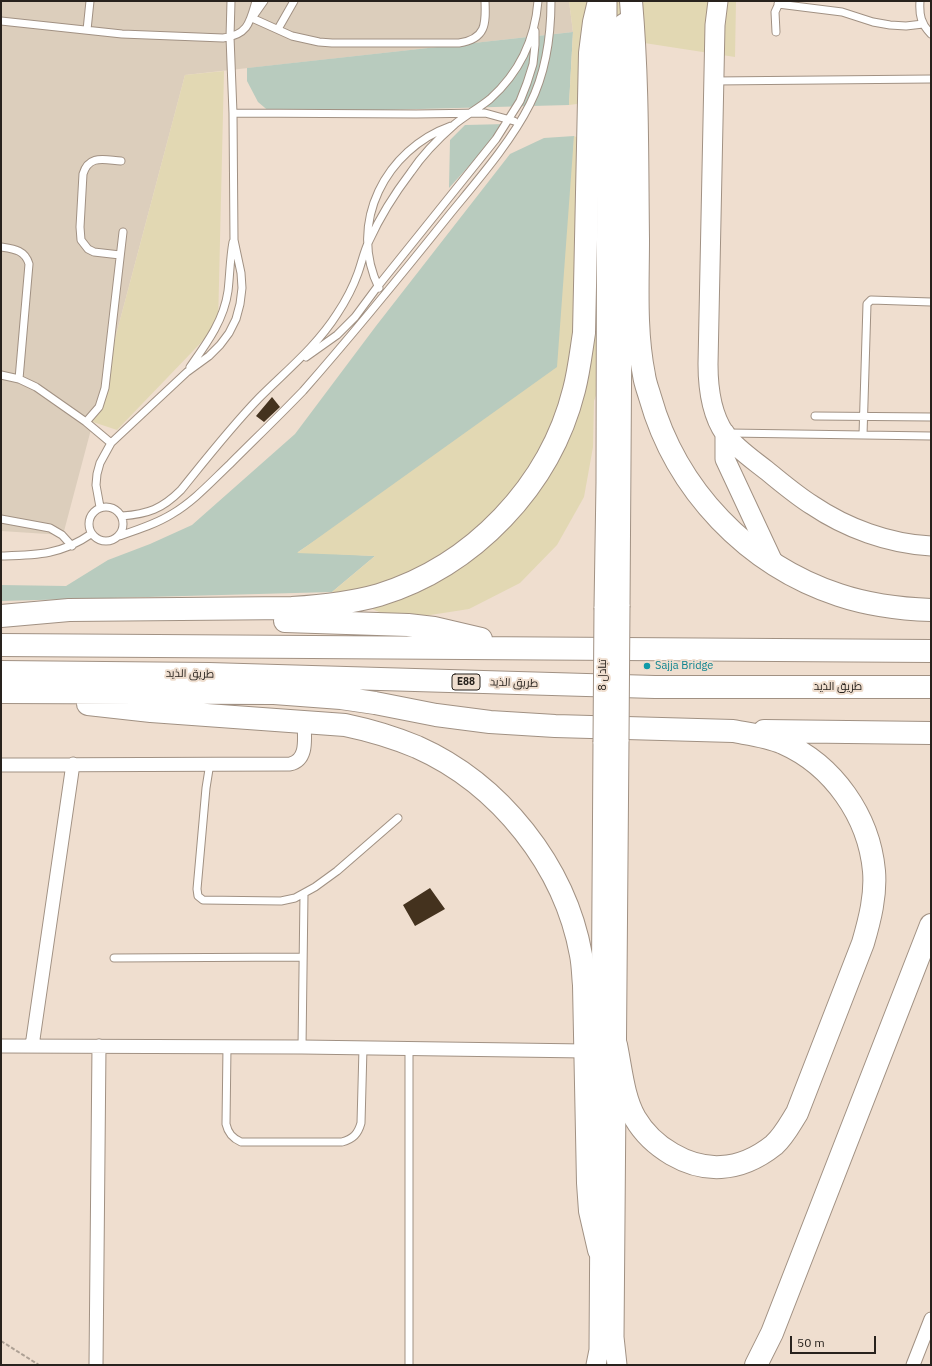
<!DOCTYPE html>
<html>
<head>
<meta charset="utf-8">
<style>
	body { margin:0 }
	#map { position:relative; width:932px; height:1366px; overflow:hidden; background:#efdecf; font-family:"IBM Plex Sans",sans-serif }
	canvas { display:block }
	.frame { position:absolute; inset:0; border:2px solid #28221d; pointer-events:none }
	.scale { position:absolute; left:790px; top:1336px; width:86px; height:18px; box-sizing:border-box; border:2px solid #28221d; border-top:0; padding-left:5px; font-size:12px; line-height:14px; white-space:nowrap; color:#28221d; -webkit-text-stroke:3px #efdecf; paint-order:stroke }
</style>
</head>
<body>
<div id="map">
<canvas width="932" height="1366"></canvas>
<div class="frame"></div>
<div class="scale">50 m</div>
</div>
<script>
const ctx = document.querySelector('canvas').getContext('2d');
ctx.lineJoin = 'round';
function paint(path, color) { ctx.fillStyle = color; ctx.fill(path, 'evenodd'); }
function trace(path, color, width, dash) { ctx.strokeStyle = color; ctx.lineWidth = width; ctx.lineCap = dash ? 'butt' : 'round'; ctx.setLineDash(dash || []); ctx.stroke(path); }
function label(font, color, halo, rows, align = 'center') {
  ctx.font = font + ' "IBM Plex Sans",Cairo,sans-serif'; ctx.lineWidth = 4; ctx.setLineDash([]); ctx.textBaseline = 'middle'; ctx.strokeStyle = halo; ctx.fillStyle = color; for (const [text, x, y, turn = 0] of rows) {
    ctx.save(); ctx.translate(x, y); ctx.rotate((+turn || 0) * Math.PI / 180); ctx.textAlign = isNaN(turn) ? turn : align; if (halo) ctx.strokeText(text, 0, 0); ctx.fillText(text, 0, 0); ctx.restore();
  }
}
const industrial = new Path2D(`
	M1 1H569L573 32 185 75 63 535 1 531Z`);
const green = new Path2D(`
	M573 32 569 105 271 113 258 102 247 81V68Z
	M507 124 449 188 450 140 465 125Z
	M574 136 567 376 298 552 375 556 332 592 1 601V585L66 586 108 560 150 544 192 525 295 434 376 326 510 154 544 138Z`);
const sand = new Path2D(`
	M569 1H736L735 57 599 36 600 101 569 105 573 32Z
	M224 71 218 325 117 430 93 422 185 75Z
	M574 136 595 145 614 348 594 401 593 447 584 497 557 545 520 583 469 609 398 620 332 592 375 556 297 553 557 367Z`);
const building = new Path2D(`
	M272 397 280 407 264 422 256 416Z
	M430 888 445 909 415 926 403 905Z`);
const path = new Path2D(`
	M1 1341 39 1365`);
const lane = new Path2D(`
	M264 1 252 18 292 36 319 42 332 43H459C486 39 486 24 485 1
	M920 1C919 15 921 24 931 34
	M778 4 842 12 873 22 890 25 906 26 923 24
	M1 21 122 34 223 38C248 35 250 22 256 1
	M278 29 294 1
	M87 30 90 1
	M776 32 775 12 780 1
	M714 81 931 79
	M233 113 416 114 485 113 514 121
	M1 247C14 249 25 250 29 264L19 379
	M120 255 94 252 88 249 81 240 80 227 83 174C89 154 105 160 121 161
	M379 288C347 223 386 149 451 126
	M306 357 337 335 355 317 378 286 496 139 520 101 527 83 533 64 535 45V31
	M190 367C207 343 224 320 228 291 230 274 230 258 233 242
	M1 375 19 379 36 387 86 422 111 443
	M815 416 931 417
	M86 422 99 407 105 388 123 232
	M729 433 931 436
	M863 435 867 304 871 300 931 302
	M89 524a17 17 0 1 1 34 0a17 17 0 1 1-34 0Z
	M100 507 96 485 97 474 100 463 111 443 187 372 209 356 220 345 229 333 236 319 240 304 242 288 241 273 234 240 233 113 230 37 231 1
	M122 516C148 514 162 509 181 490 206 459 231 427 259 398 286 371 316 347 337 314 345 302 353 287 358 273 362 262 364 251 369 241 380 217 395 193 411 172 423 154 439 138 455 124 466 115 479 108 490 99 519 73 535 39 538 1
	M1 519 50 528 62 535 72 546
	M119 536C137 530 156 524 172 514 194 501 211 482 230 464 254 440 279 416 303 391 354 333 402 274 450 214 477 181 511 142 530 104 546 72 551 36 551 1
	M1 556C36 555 61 555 91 534
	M210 763 206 788 197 889 198 896 203 900 281 901 295 898 315 887 337 871 398 818
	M114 958 303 957
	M227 1047 226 1124C228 1133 232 1138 241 1142H342C353 1139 358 1134 361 1123L363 1048
	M302 1047 304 894
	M409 1365V1049`);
const street = new Path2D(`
	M1 765 290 764C309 760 304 736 304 721
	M1 1046 302 1047 585 1051
	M32 1046 73 764
	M96 1365 99 1046
	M913 1365 931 1319`);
const secondary = new Path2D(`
	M718 1 715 25 708 364C708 388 711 414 725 434 736 448 752 459 766 470 781 482 796 495 812 505 846 528 889 544 931 546
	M725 433V459L774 564
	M620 606 624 23
	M604 608 606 483 607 1
	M596 1365 599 1350 603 742
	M617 1365 614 1337C615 1138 618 939 619 740`);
const highway = new Path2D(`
	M631 1C638 80 637 159 638 239 638 284 635 330 644 375 645 383 648 390 650 397 676 490 748 565 839 595 866 604 902 609 931 610
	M1 616 69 610 292 608C322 606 351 603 379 595 473 566 550 486 574 390 579 371 581 352 584 333L590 53 594 22 599 1
	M285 621 408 625 434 628 481 639
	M1 645 931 651
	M1 672 209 674 655 687H931
	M1 692 274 693 341 698 375 703 436 715 490 722 555 726 733 731C749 734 768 736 783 743 833 765 869 816 874 871 876 895 870 919 863 943L797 1113C790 1124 784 1136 774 1145 759 1157 740 1166 721 1167 688 1169 652 1147 635 1118 623 1097 621 1069 616 1045
	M88 704 151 711 345 725C369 730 393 737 417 747 500 784 565 866 581 955 583 965 583 976 584 985L588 1183 590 1211 599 1250
	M764 731 931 733
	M756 1365 772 1333 931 925`);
const secondaryBridge = new Path2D(`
	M619 740 620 606
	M603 742 604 608`);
const markers = [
	[647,666,4,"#0f9aa8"]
];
const shields = [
	[466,682,28]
];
const shieldNames = [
	["E88",466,682]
];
const cultureNames = [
	["Sajja Bridge",655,666]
];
const streetNames = [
	["طريق الذيد",190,674,1],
	["تبادل 8",603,675,-90],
	["طريق الذيد",514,683,2],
	["طريق الذيد",838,687]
];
paint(industrial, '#dccebc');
paint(green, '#b8cbbe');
paint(sand, '#e2d8b3');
paint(building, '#44321e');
trace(lane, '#a19183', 9);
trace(street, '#a19183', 15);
trace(secondary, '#a19183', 21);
trace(highway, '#a19183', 24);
trace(path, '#ada094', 2, [4, 2]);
trace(lane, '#fff', 7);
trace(street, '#fff', 13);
trace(secondary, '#fff', 19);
trace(highway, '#fff', 22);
trace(secondaryBridge, '#a19183', 21, []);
trace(secondaryBridge, '#fff', 19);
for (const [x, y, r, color] of markers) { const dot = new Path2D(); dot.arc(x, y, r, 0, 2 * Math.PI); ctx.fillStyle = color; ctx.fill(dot); trace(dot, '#efdecf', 1.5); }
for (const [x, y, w] of shields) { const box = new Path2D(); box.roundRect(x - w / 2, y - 8, w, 16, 3); ctx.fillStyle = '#efdecf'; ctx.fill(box); trace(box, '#28221d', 1); }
label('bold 10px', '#28221d', null, shieldNames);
label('11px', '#0d838f', '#efdecf', cultureNames, 'left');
label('11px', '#28221d', '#efdecf', streetNames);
</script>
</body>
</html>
